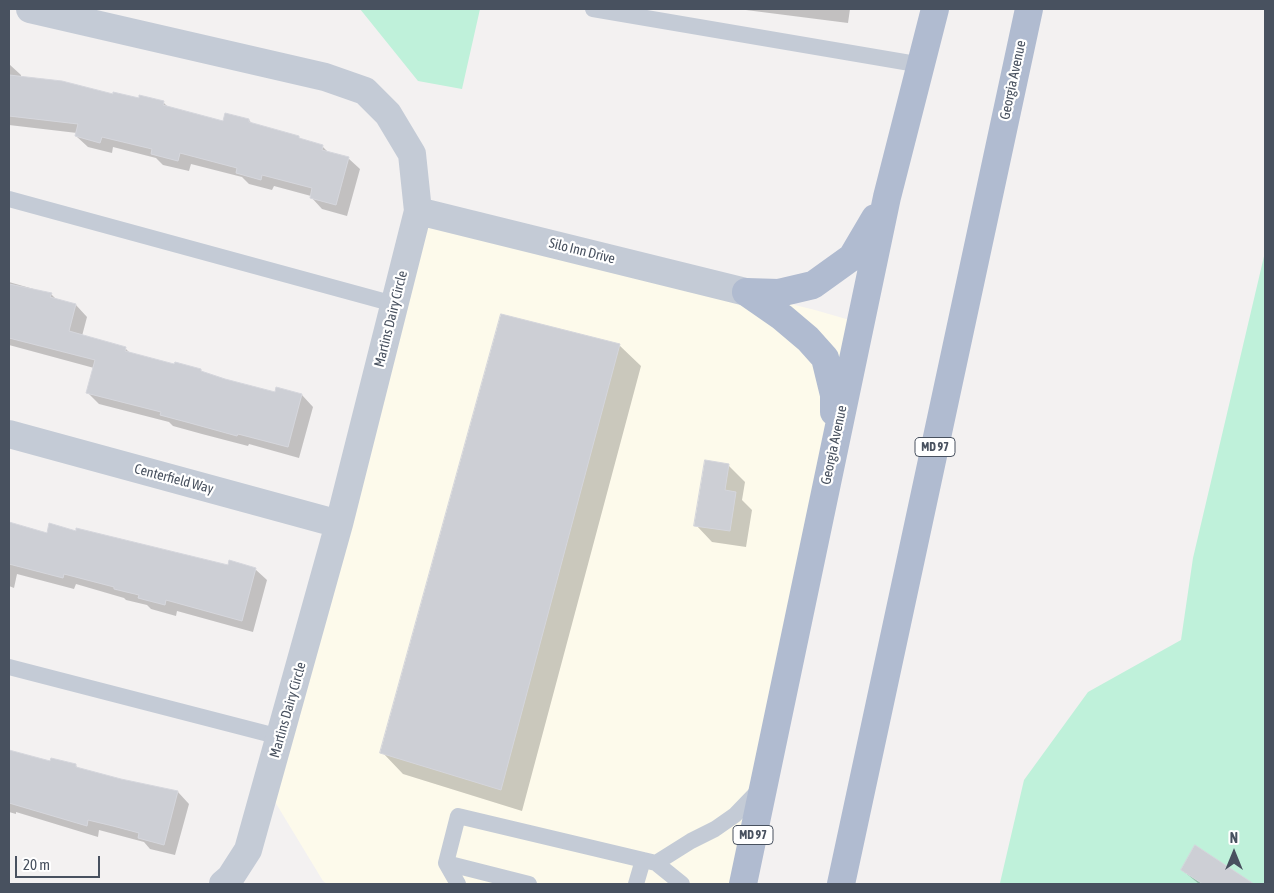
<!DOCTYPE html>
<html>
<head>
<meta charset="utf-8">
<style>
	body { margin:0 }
	#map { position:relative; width:1274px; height:893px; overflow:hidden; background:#f3f1f1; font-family:"Asap Condensed",sans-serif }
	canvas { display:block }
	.frame { position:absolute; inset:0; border:10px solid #48515f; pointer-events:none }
	.north { position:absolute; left:1209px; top:828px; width:50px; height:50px; -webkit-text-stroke:4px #fff; paint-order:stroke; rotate:0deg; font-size:14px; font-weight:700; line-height:20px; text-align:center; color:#48515f }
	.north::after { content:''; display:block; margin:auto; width:18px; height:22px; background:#48515f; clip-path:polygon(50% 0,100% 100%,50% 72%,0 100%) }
	.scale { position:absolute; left:15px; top:856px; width:85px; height:22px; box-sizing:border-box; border:2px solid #48515f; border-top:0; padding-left:6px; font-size:15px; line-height:18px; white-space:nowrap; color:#48515f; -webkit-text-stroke:4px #fff; paint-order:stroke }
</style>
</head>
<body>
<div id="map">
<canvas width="1274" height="893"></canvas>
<div class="frame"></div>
<div class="north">N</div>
<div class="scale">20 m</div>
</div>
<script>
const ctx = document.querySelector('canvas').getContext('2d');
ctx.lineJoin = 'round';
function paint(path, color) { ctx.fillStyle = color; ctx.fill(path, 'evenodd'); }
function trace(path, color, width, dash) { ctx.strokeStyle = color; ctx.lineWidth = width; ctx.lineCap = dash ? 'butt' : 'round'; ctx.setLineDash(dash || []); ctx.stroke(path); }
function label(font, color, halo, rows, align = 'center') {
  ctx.font = font + ' "Asap Condensed",sans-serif'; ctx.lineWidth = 4.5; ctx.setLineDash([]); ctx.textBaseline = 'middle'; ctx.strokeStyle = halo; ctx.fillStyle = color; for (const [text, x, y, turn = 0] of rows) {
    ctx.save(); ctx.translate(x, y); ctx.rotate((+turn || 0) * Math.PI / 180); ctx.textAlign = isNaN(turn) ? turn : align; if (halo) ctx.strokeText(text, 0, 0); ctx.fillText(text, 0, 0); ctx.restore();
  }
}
const commercial = new Path2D(`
	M418 211 815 310 860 323 743 884H327L323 881 266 787Z`);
const green = new Path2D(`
	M360 9H480L462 89 418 81Z
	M1265 252V884L1000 883 1024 780 1088 692 1181 640 1193 558Z`);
const shadow = new Path2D(`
	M738 9H850L848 23Z
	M9 64 21 75V77L114 96 163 102 169 108 224 122 249 120 253 125 298 137 302 140 322 146 329 153 348 158 360 169 347 216 322 209 311 197V196L274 186 272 190 249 184 242 177 191 164 189 171 163 165 156 158 113 147 112 153 88 147 76 136 77 133 9 125Z
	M9 282 51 294 57 300 76 305 87 317 82 336 125 348 131 354 175 366 200 370 204 374 275 393 302 395 313 407 299 458 249 444 248 446 202 434 173 426 169 422 99 404 87 392 94 368 9 345Z
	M619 345 641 366 522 811 403 774 382 752Z
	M728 465 745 482 742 500 752 510 746 547 712 542 696 525Z
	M9 524 48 534 229 567 255 569 267 580 253 632 177 611 176 616 151 609 147 605 126 600 124 598 76 584 74 589 17 574 14 588 9 586Z
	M9 751 51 763 75 765 79 769 121 780 178 792 189 804 175 855 150 849 144 842 99 830 98 837 16 812V814L9 812Z
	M1182 870 1239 876 1248 884H1199Z`);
const building = new Path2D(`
	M9 75 62 81 113 94V92L139 98V95L164 101 163 105 223 121 225 113 249 119V122L299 136V138L323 145 322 150 349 157 336 205 310 198 312 188 262 175 261 180 236 173 237 168 180 153 178 161 151 154 152 149 102 137 100 143 75 136 78 124 9 116Z
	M9 284 52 293 50 297 76 304 69 331 126 347 125 351 174 364 175 362 201 369V371L225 379 275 392 276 387 302 394 288 447 238 434 237 436 190 423 160 415 161 412 86 393 95 360 9 338Z
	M501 314 620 344 501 790 380 753Z
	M705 460 729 464 725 490 736 492 730 531 694 526Z
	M9 522 47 533 49 523 76 531V528L228 565 229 560 256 568 242 621 166 600 165 605 138 598 139 595 114 589V587L64 574 63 578 9 564Z
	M9 750 50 761 51 758 76 764V767L121 779 178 791 164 845 138 838 139 833 113 826 88 820 87 826 9 803Z
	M1195 845 1254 884H1203L1181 870Z`);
const service = new Path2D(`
	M593 9 922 65
	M9 199 394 304
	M9 667 280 737
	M446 863 529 884
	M656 863 691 841 715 829 735 815 761 788
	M458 884 446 863 458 816 656 863 682 884
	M636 884 643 860`);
const minor = new Path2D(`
	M30 9 325 77 365 91 388 114 412 154 418 211 339 524 248 850 230 878 223 884
	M418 211 746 292
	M9 434 339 524`);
const primary = new Path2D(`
	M746 292 782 317 808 339 825 358 834 395V412
	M746 292 779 293 813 285 852 257 875 218
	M743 884 887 197 935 9
	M841 884 1029 9`);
const shields = [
	[935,447,40],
	[753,835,40]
];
const shieldNames = [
	["MD 97",935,447],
	["MD 97",753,835]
];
const streetNames = [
	["Georgia Avenue",1013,80,-78],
	["Silo Inn Drive",582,251,14],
	["Martins Dairy Circle",391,319,-76],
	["Georgia Avenue",834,445,-78],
	["Centerfield Way",174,479,15],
	["Martins Dairy Circle",288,710,-74]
];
paint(commercial, '#fdfaeb');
paint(green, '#bff1da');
paint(shadow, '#0003');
paint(building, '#cdcfd5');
trace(building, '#d5d6dc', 1);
trace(service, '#c4cbd6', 16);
trace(minor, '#c4cbd6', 28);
trace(primary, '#b0bbd0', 28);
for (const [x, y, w] of shields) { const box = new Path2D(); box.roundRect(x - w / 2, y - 9.5, w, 19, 4); ctx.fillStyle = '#fff'; ctx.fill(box); trace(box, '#48515f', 1); }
label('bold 12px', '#48515f', null, shieldNames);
label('14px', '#48515f', '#fff', streetNames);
</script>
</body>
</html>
